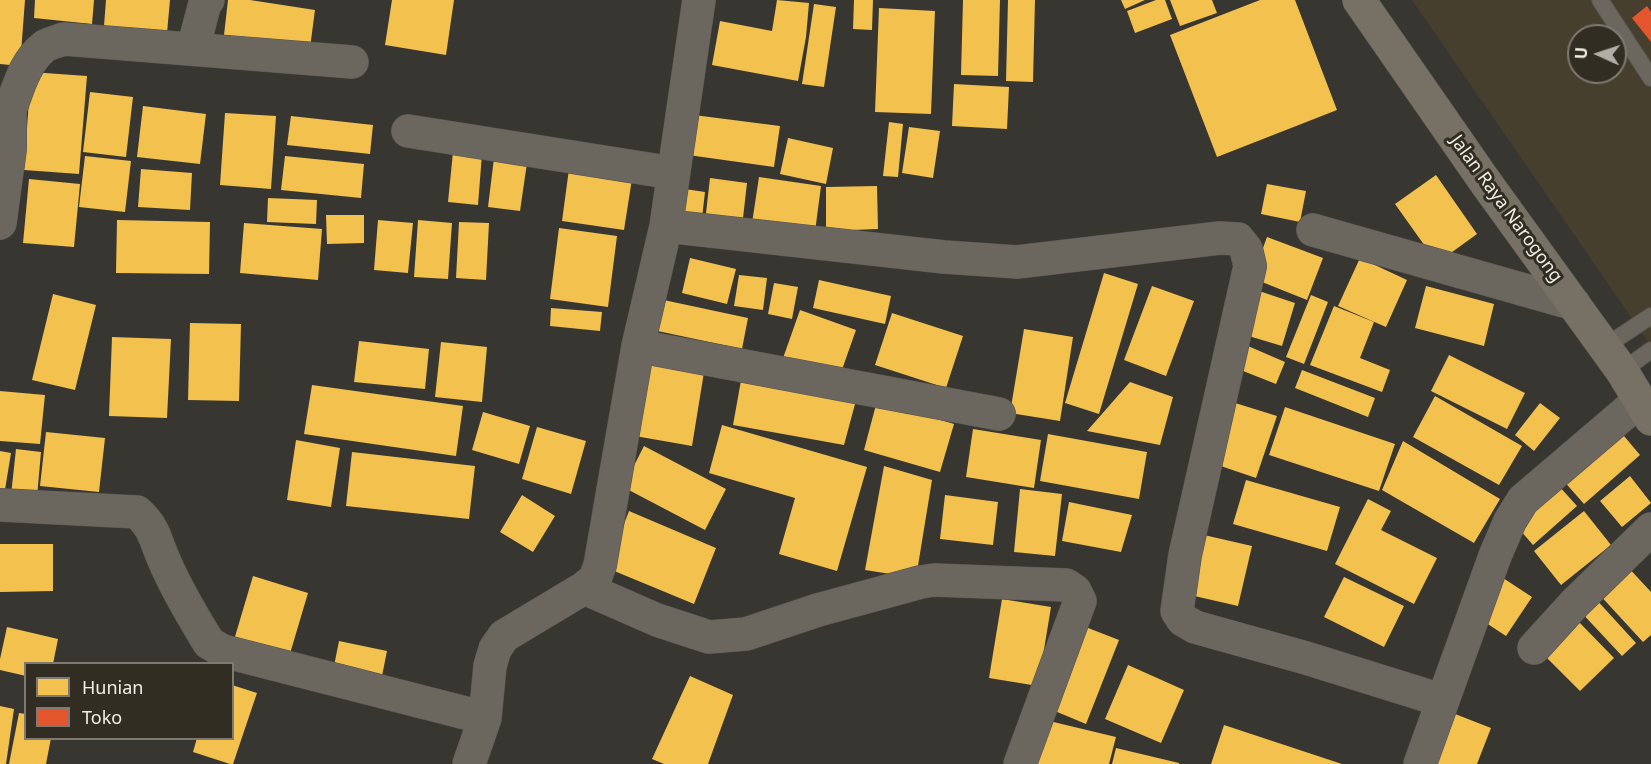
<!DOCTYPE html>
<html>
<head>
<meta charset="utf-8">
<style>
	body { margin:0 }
	#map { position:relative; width:1651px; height:764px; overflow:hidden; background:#383630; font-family:"Noto Sans",sans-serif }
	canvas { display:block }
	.legend { position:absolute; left:24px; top:662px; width:210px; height:78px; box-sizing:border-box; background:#322d22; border:2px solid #7e7a71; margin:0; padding:8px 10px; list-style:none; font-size:18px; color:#f1eee7 }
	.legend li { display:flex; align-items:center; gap:12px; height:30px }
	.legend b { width:30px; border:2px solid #7e7a71 }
	.north { position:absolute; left:1567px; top:24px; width:60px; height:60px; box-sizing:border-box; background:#322d22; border:2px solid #7e7a71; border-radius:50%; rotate:273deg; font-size:16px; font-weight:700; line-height:24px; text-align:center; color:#f1eee7 }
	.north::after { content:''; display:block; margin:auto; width:21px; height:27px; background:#b0aea7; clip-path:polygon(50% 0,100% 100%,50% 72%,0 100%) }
</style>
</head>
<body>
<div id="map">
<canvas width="1651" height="764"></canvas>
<ul class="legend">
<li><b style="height:16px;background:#f2c14e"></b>Hunian</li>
<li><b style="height:16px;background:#e4572e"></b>Toko</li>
</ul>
<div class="north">U</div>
</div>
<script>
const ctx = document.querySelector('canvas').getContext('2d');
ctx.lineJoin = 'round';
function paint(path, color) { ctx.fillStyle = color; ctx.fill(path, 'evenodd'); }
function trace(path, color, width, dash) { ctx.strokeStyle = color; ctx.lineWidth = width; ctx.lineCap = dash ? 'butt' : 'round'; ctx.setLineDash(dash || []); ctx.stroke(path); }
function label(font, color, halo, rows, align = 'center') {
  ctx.font = font + ' "Noto Sans",sans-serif'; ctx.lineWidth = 6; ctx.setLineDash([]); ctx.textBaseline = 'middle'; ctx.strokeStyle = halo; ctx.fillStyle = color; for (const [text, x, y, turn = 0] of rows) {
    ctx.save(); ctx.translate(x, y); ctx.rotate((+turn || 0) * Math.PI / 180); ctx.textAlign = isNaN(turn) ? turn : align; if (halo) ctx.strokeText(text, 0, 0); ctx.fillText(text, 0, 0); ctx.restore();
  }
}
const built = new Path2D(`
	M1412 0H1651V346ZM1579 36H1615V72H1579Z`);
const homes = new Path2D(`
	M0 0H25L20 66 0 64Z
	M35 0H94L92 24 34 18Z
	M106 0H170L166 44 103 39Z
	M228 0H250L315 10 310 48 224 35Z
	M392 0H454L446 55 385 45Z
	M777 0 809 3 806 37 798 81 712 65 720 21 772 31Z
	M854 0H873L872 30 853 29Z
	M963 0H1000L998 76 961 75Z
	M1008 0H1035L1033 82 1006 81Z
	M1121 0H1145L1125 9Z
	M1156 0H1165L1172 19 1135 33 1127 11Z
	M1170 0H1212L1217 13 1180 26Z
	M1260 0H1295L1337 110 1217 157 1170 35Z
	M814 4 836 7 824 87 802 84Z
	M879 8 935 11 931 114 875 112Z
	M31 72 87 76 79 174 24 170Z
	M954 84 1009 87 1007 129 952 126Z
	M90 92 133 97 126 157 83 152Z
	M143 106 206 114 200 164 137 157Z
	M225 113 276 116 271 189 220 185Z
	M686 114 780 126 774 167 681 154Z
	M291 116 373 125 370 154 287 145Z
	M889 122 903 124 898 177 883 176Z
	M909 127 940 131 933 178 902 173Z
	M788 138 833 148 826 184 780 174Z
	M453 152 482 154 478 205 448 202Z
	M85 156 131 161 125 212 79 207Z
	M285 156 364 164 361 198 281 190Z
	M494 158 527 163 520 211 488 207Z
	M141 169 192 173 190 210 138 207Z
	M569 169 632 179 624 230 562 221Z
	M1436 175 1477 234 1437 263 1395 204Z
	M759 177 821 186 815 232 752 223Z
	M710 178 747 183 742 227 705 222Z
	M29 179 80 184 74 247 23 243Z
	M1267 184 1306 191 1300 222 1261 214Z
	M877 186 878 229 826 231V187Z
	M678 188 705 192 702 218 674 213Z
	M268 198 317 200 316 224 267 222Z
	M326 215H364V243L327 244Z
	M117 220 210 222 209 274 116 273Z
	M378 220 413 223 408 273 374 270Z
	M418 220 452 223 448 279 414 277Z
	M459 222 489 223 486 280 456 278Z
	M244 223 322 229 318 280 240 273Z
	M559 228 617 236 608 307 550 299Z
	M1267 237 1323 258 1307 300 1252 278Z
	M690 258 736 269 727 304 682 293Z
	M1360 258 1407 280 1386 327 1338 306Z
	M1104 273 1138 284 1099 414 1065 403Z
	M739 275 767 278 763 310 734 306Z
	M819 280 891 296 885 324 813 308Z
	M774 283 798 287 792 319 768 314Z
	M1152 286 1194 301 1166 376 1124 360Z
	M1426 286 1494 304 1484 346 1415 328Z
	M1256 290 1295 303 1282 346 1242 334Z
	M53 294 96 305 75 390 32 380Z
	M1311 295 1328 302 1304 364 1286 357Z
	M659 299 748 318 742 349 653 330Z
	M1334 306 1374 322 1360 358 1390 370 1382 392 1310 365Z
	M551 308 602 312 600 331 550 326Z
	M800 310 856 330 838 381 782 361Z
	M892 313 963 336 946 388 875 365Z
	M190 323 241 324 239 401 188 400Z
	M1024 329 1073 337 1060 421 1010 413Z
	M112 337 171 339 167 418 109 416Z
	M359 341 429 349 425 389 354 382Z
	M441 342 487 347 482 402 435 397Z
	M1248 346 1285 362 1276 384 1238 369Z
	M1449 355 1525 393 1507 429 1431 391Z
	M649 356 705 366 692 446 635 436Z
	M1302 370 1375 398 1368 417 1295 388Z
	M742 375 858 393 844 445 733 425Z
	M1130 382 1173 397 1160 445 1087 431Z
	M312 385 463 406 456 456 304 434Z
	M0 391 45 395 40 444 0 441Z
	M1435 396 1522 446 1499 485 1413 437Z
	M877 401 954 424 940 472 864 450Z
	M1232 402 1277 416 1256 478 1212 463Z
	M1540 403 1560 418 1534 451 1515 435Z
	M1285 407 1395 444 1379 491 1269 455Z
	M483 412 530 426 519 464 472 450Z
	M722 425 867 467 837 571 779 554 795 498 709 473Z
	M537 427 586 441 571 494 522 479Z
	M973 429 1041 440 1034 488 966 477Z
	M1619 430 1640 455 1584 504 1562 479Z
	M46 432 105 438 99 492 40 486Z
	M1048 434 1147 452 1139 499 1040 481Z
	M296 440 340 448 331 507 287 500Z
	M1403 441 1500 499 1474 543 1382 490Z
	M644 446 726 489 705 530 623 487Z
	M16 449 41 452 37 497 11 495Z
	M0 451 11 453 3 502H0Z
	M352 452 475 466 469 519 346 506Z
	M884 466 932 480 916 578 865 570Z
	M1630 476 1651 503 1622 527 1600 501Z
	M1246 480 1340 507 1327 551 1233 524Z
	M1558 485 1577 506 1533 545 1514 523Z
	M1020 489 1062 494 1055 556 1014 552Z
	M522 495 555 516 533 552 500 532Z
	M945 495 998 502 993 545 940 539Z
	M1368 499 1391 511 1381 530 1437 558 1414 604 1335 564Z
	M1069 502 1132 515 1121 552 1062 541Z
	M629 511 716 548 694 604 607 568Z
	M1584 511 1611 545 1561 585 1534 551Z
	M1204 535 1252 546 1238 606 1190 595Z
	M0 544H53V591L0 592Z
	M1626 565 1651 592V635L1643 642 1597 592Z
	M253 576 308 593 289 657 234 640Z
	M1344 577 1404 606 1384 647 1324 617Z
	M1503 578 1532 597 1506 636 1477 617Z
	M1594 597 1636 643 1622 656 1579 610Z
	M1002 599 1051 607 1038 686 989 678Z
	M1579 622 1614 658 1580 691 1545 656Z
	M1083 626 1119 640 1086 724 1050 709Z
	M7 627 58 639 53 664H26V676L0 670V659Z
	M339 641 387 651 380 686 332 676Z
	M1128 665 1184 690 1161 743 1105 719Z
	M690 676 733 695 708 764H664L652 759Z
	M232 685 257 693 233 764H230L193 752 197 738H232Z
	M0 706 14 709 6 764H0Z
	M1450 712 1491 728 1477 764H1430Z
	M19 713 26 714V738H51L46 764H9Z
	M1041 719 1116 737 1109 764H1031Z
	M1224 725 1342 764H1211Z
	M1116 748 1179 763V764H1112Z`);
const shops = new Path2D(`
	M1647 6 1651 12V42L1632 18Z`);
const lane = new Path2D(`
	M1600 0 1651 78
	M1604 347 1651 316
	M1622 371 1651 350`);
const street = new Path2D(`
	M193 49 205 3 208 0
	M10 110C18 88 25 61 45 46 50 43 58 41 64 39L352 62
	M0 112 10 110V149L0 223
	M408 131 673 173
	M666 226 944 257 1017 262 1220 238 1238 239 1246 249 1250 266 1185 555 1177 611 1183 620 1195 627 1306 658 1441 700
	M1313 230 1574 304
	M638 346 999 414
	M0 505 137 512C155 528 155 540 164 560 176 589 193 617 209 643L223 651 485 718
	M584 588 657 620 709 637 746 634 818 610 921 582 934 580 1066 585 1075 591 1080 601 1020 764
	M1534 648 1575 603 1651 529
	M469 764 485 718 490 666 495 649 504 636 584 588 595 579 600 565 638 346 666 226 699 0
	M1420 764 1495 556 1510 521 1523 500 1639 401`);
const primary = new Path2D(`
	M1359 0 1486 183 1622 371 1651 419`);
const streetNames = [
	["Jalan Raya Narogong",1506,209,54]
];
paint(built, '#463f2e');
paint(homes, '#f2c14e');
paint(shops, '#e4572e');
trace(lane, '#55534e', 18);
trace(street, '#55534e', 34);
trace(primary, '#55534e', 34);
trace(lane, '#6b675f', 16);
trace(street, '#6b675f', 33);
trace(primary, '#767164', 33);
label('18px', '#f1eee7', '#322d22', streetNames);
</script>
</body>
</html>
